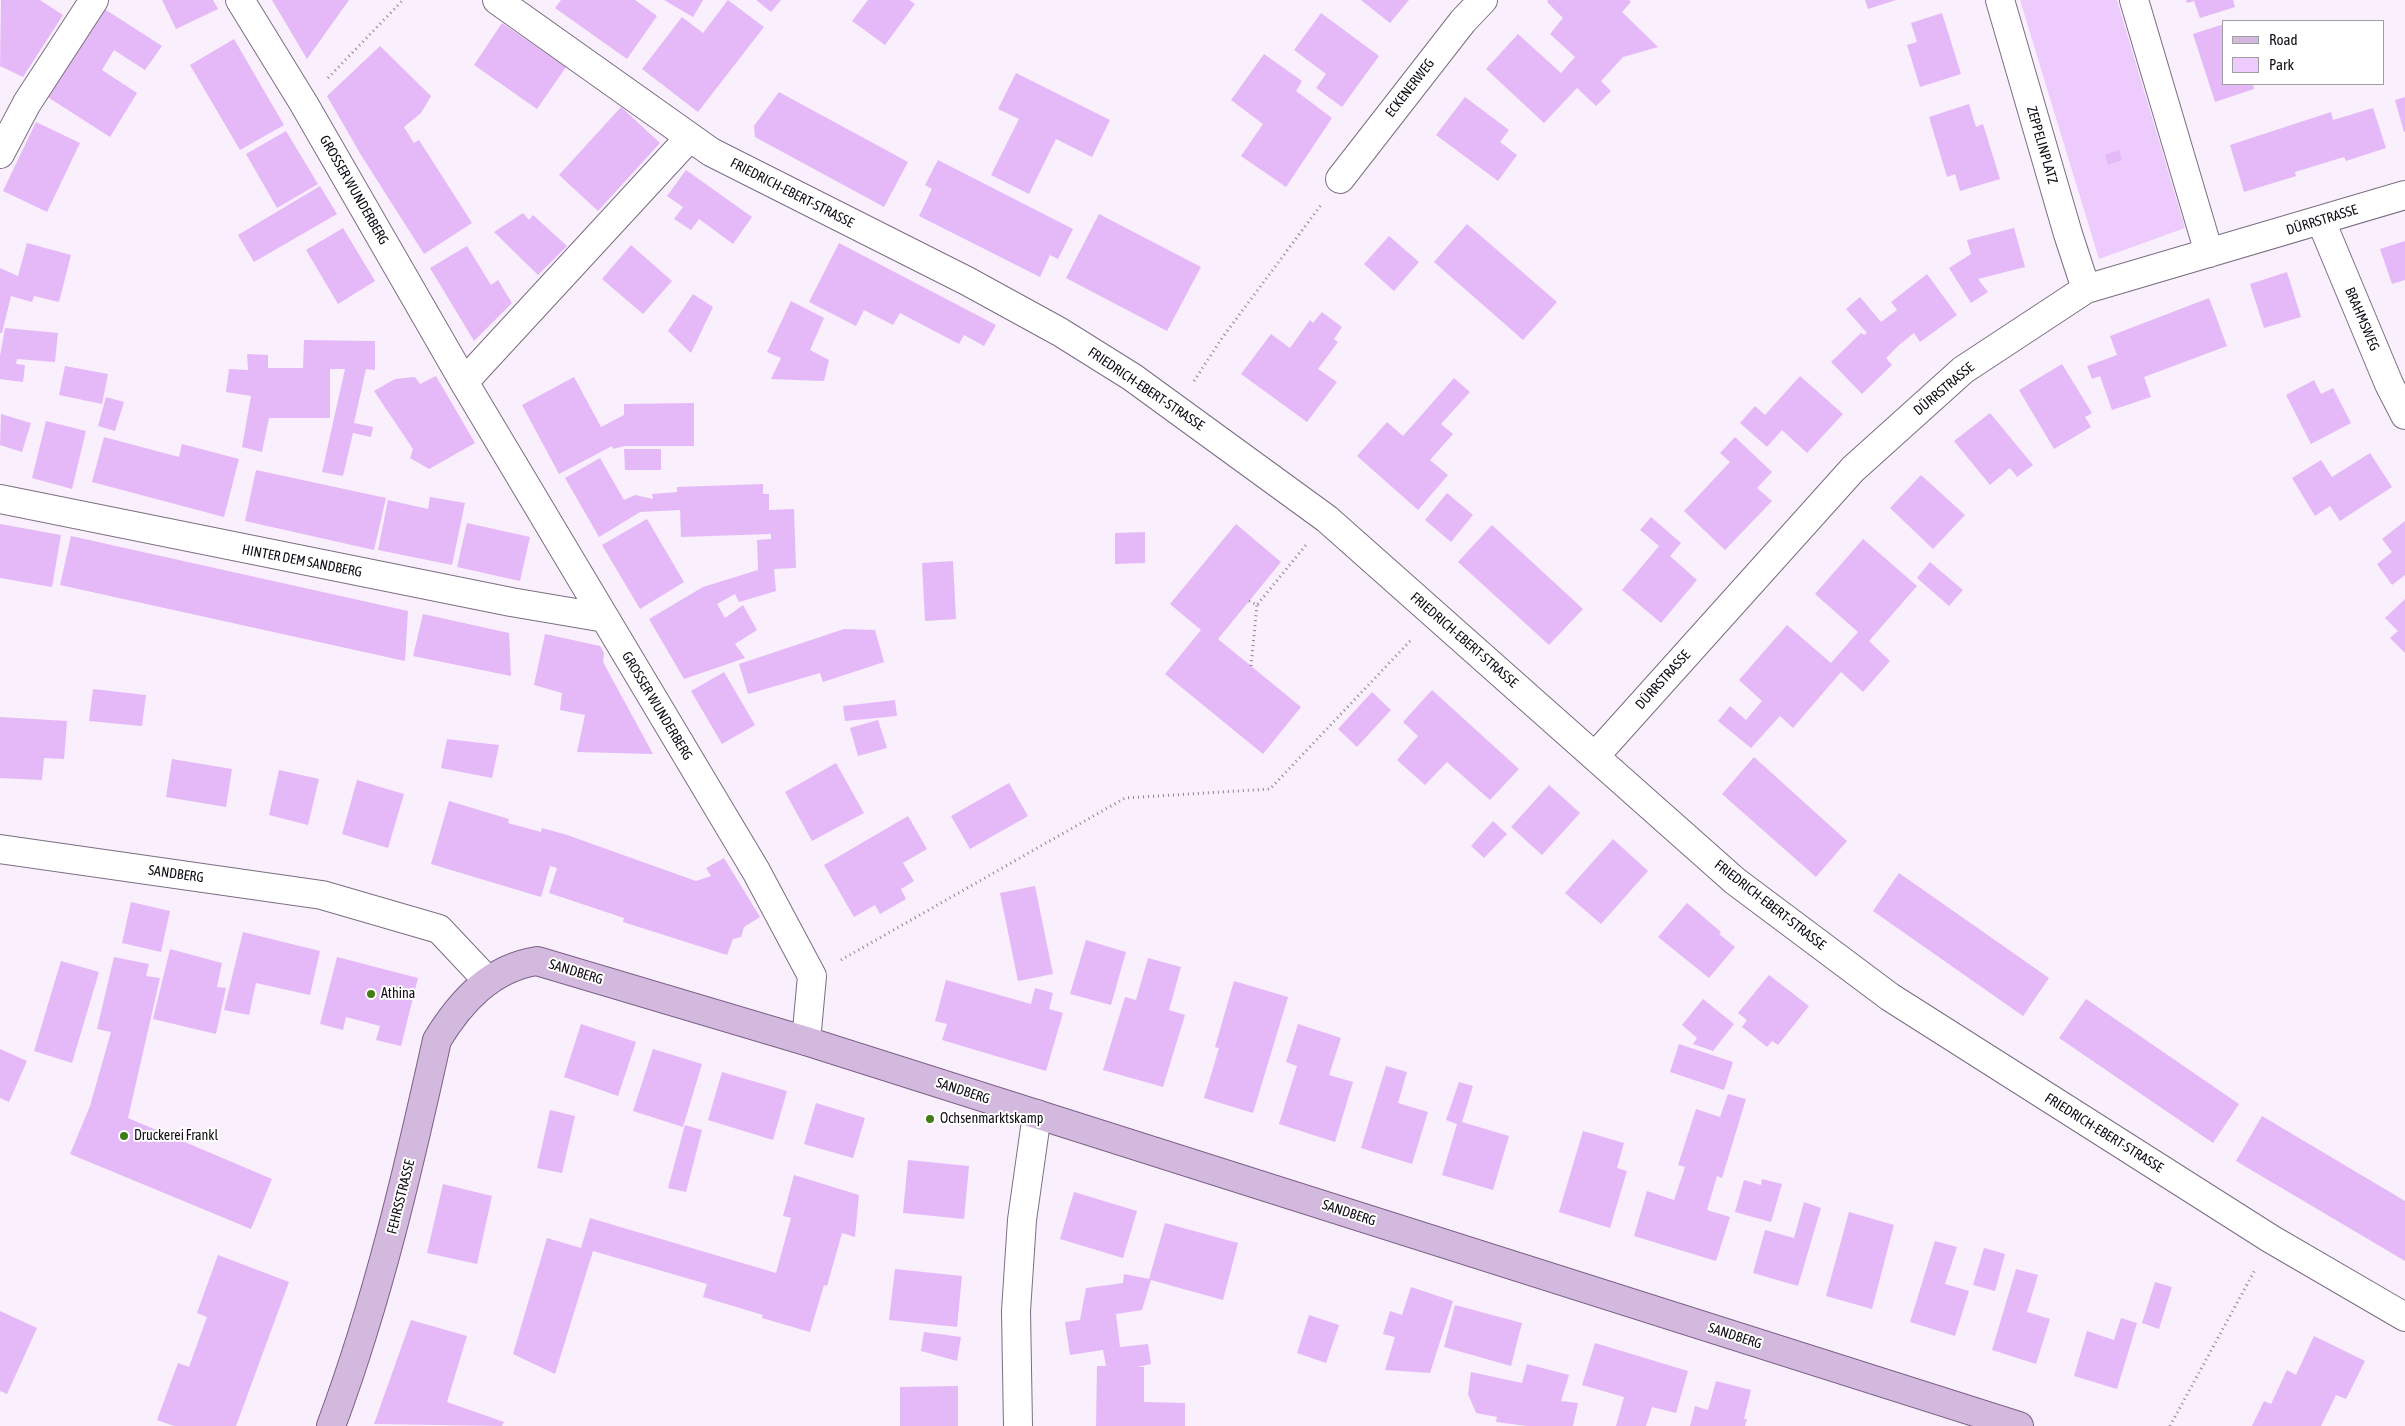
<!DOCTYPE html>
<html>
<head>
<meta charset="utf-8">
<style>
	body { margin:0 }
	#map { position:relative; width:2405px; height:1426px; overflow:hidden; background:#f9effd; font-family:"Asap Condensed",sans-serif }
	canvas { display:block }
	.legend { position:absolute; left:2222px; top:20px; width:162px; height:65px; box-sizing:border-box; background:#fff; border:1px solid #a09ea1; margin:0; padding:6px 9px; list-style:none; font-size:15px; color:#120d15 }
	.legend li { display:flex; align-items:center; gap:10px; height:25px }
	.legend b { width:25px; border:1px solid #a09ea1 }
</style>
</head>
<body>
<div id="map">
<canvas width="2405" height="1426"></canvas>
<ul class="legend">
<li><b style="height:6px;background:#d3b9dd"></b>Road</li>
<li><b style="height:14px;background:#eecbfd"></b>Park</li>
</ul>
</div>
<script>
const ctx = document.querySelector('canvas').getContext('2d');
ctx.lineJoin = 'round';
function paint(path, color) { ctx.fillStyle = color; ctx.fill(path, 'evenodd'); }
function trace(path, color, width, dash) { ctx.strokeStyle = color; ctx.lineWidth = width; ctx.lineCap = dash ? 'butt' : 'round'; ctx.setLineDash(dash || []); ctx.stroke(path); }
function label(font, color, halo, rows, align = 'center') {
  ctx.font = font + ' "Asap Condensed",sans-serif'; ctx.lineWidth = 4; ctx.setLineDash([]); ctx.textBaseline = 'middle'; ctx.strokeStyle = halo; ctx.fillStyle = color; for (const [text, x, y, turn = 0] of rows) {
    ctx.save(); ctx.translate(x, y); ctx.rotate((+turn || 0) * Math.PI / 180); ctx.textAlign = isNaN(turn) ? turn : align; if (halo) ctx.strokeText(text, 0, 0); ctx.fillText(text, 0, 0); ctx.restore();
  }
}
const green = new Path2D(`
	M2020 0H2117L2185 228 2099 259Z`);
const building = new Path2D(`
	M1 0H40L63 15 23 77 0 66Z
	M162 0H213L218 9 176 29Z
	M272 0H349L307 59Z
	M561 0H635L657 16 627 59 555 8Z
	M664 0H703L693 17Z
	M728 0 764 27 698 112 642 69 682 17 703 33Z
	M756 0H781L771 12Z
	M868 0H909L915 4 885 45 852 21Z
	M1361 0H1409L1390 23Z
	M1548 0H1629L1631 2 1622 12 1658 47 1623 57 1601 81 1611 91 1596 106 1577 88 1544 123 1486 69 1518 34 1561 73 1575 57 1550 34 1563 18 1547 2Z
	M1865 0H1896L1868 9Z
	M2186 0H2233L2235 7 2200 18 2194 1 2187 3Z
	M103 8 162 46 145 70 114 50 102 70 137 93 110 137 46 96Z
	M1321 13 1379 56 1342 107 1316 88 1326 74 1294 50Z
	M1942 13 1961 74 1920 87 1907 45 1917 42 1911 23Z
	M502 23 566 67 537 109 474 65Z
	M2224 24V84H2253L2254 89 2215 102 2193 34Z
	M234 39 284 125 240 150 190 65Z
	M380 46 431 96 421 113 404 127 414 143 419 140 472 223 424 254 361 155 327 96Z
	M1264 54 1302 81 1296 91 1332 118 1286 187 1241 156 1263 124 1231 100Z
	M1016 73 1110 120 1092 157 1056 139 1029 194 991 175 1019 119 998 109Z
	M779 92 908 162 884 207 755 137 754 126Z
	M1465 97 1509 130 1500 142 1517 155 1498 181 1436 135Z
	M2405 97V132H2404L2395 100Z
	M1969 104 1976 127 1983 124 2000 179 1960 191 1955 174 1947 177 1929 117Z
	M621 107 660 143 598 211 559 175Z
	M2373 108 2386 148 2346 161 2344 157 2295 172 2296 176 2244 192 2230 145 2331 112 2333 120Z
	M36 122 80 143 47 212 3 191Z
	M286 131 318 184 277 208 246 154Z
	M2119 150 2122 160 2108 165 2105 155Z
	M938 160 1073 229 1058 259 1050 255 1040 277 919 216 932 189 925 185Z
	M686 170 752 217 733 244 699 219 691 230 674 219 683 207 667 196Z
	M320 186 337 214 254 262 238 235Z
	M523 213 529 220 533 215 567 246 538 275 494 232Z
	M1099 214 1201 267 1167 331 1066 278Z
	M1467 224 1557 302 1523 340 1434 262Z
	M343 228 375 281 338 304 306 250Z
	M2014 228 2025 267 1978 279 1988 292 1971 303 1949 268 1971 254 1967 240Z
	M1389 236 1419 262 1394 291 1364 264Z
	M2405 241V280L2392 284 2380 249Z
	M27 243 71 255 59 302 34 296 32 302 11 296 2 333H0V268L18 276Z
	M839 243 996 325 984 346 964 335 959 344 900 313 893 325 864 310 856 326 809 302Z
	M631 245 672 281 643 314 602 279Z
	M467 246 491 285 498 280 512 303 474 341 430 268Z
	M2287 272 2301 317 2264 328 2250 284Z
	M1927 274 1957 315 1920 342 1914 333 1899 345 1886 358 1892 365 1862 394 1831 362 1861 333 1864 335 1867 333 1846 309 1860 297 1881 322 1897 310 1891 302Z
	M693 294 713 307 691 353 668 331Z
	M2209 298 2227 346 2144 377 2151 397 2112 410 2100 376 2092 379 2087 366 2117 355 2110 336Z
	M791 301 824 318 810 350 829 360 824 381 771 379 781 358 767 352Z
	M1322 312 1342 327 1334 339 1338 342 1318 369 1337 382 1307 422 1241 374 1271 334 1290 348 1310 320 1313 323Z
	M5 328 58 333 55 362 17 359 16 364 25 365 23 382 0 379V356Z
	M304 340 375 341V370L366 369 354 423 373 427 371 437 353 433 343 476 322 472 345 369H330V418H269L262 452 242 447 251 396 226 392 229 369 248 370 247 354 268 355V368H303Z
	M2062 364 2092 413 2085 417 2091 427 2054 449 2019 390Z
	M65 366 108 374 102 404 59 395Z
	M436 376 475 443 429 469 410 458 413 449 374 391 395 379 415 377 420 384Z
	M1800 376 1843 414 1807 453 1782 430 1767 447 1740 423 1755 406 1765 415Z
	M574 377 601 427 624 415V404L694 403V446H624L613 449 612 446 559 474 522 405Z
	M1454 378 1470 392 1441 424 1453 434 1430 460 1448 475 1418 510 1357 456 1387 422 1403 436Z
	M2314 380 2321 394 2333 388 2351 423 2311 444 2286 395Z
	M106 397 124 402 115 431 98 426Z
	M1990 413 2033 465 2017 477 2010 468 1990 485 1954 441Z
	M1 414 31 423 22 452 0 445Z
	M46 421 86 431 72 489 32 478Z
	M104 437 179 457 182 444 239 459 224 517 92 482Z
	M1735 437 1772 472 1757 488 1772 501 1725 550 1684 511 1730 462 1720 453Z
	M624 449H661V470H625Z
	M2370 453 2392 487 2340 521 2330 506 2315 516 2292 478 2321 460 2332 477Z
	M600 458 624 500 635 495 653 499 652 494 677 492V487L763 484V494H769V510L794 509 796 568 774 569 776 591 739 602 735 594 717 604 725 618 743 605 757 630 735 644 745 658 684 679 649 619 703 587 758 570 757 540 771 539V534L681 537 680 510 640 512 599 537 565 478Z
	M256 470 386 498 374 550 245 521Z
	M1921 475 1965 515 1933 549 1890 508Z
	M1447 493 1473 515 1451 542 1425 520Z
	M430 497 465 503 452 565 378 550 388 500 428 509Z
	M1651 517 1681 543 1670 556 1697 580 1661 623 1622 590 1659 546 1640 530Z
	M647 519 684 582 640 609 602 545Z
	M2405 521V575L2392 585 2377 564 2392 552 2382 539Z
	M467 523 530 537 520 581 457 567Z
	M0 524 61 535 52 587 0 578Z
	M1236 524 1281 562 1218 639 1301 707 1263 754 1165 674 1201 630 1170 604Z
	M1492 525 1583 609 1549 645 1458 562Z
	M1145 532V563L1115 564V533Z
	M71 536 408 611 405 661 60 585Z
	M1863 539 1917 586 1869 641 1890 661 1863 692 1841 672 1793 728 1780 716 1751 748 1718 721 1730 706 1746 720 1762 701 1739 680 1787 625 1831 663 1858 632 1815 594Z
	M953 561 956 619 925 621 922 563Z
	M1930 562 1963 590 1949 606 1917 578Z
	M2405 599V653L2390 638 2398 631 2385 618Z
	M423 614 509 633 511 676 413 656Z
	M844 629 875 630 884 662 823 682 820 673 748 694 739 664Z
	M545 634 600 646 604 653 603 662 653 754 577 752 585 715 560 710 562 693 534 685Z
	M724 672 755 725 722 744 691 691Z
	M93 689 146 695 142 726 89 721Z
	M1432 690 1519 769 1490 800 1447 762 1425 785 1397 760 1418 736 1403 722Z
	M1372 692 1391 710 1357 747 1338 729Z
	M895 700 897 716 845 721 843 706Z
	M0 717 67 721 64 759 44 758 42 780 0 778Z
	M878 720 887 748 858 756 850 728Z
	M447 739 499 745 492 778 441 768Z
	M1754 757 1847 841 1816 877 1722 794Z
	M172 759 232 769 226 807 166 797Z
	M836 763 864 813 812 841 785 792Z
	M279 770 319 779 308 825 269 815Z
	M357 780 404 794 388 848 342 834Z
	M1009 783 1028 816 970 849 951 816Z
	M1549 785 1580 813 1542 855 1511 827Z
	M449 801 509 819 508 823 541 832 542 828 567 835 696 881 711 876 706 868 724 858 760 917 744 927 741 937 733 939 727 955 623 922 624 918 549 893 557 868 550 866 541 897 431 864Z
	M908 816 927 849 903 863 914 881 901 889 906 899 880 914 875 905 854 917 824 865Z
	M1493 821 1507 834 1484 858 1471 846Z
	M1613 839 1648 871 1601 924 1565 893Z
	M1899 873 2049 978 2023 1016 1873 911Z
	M1035 886 1053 974 1018 981 1000 893Z
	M131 902 170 911 161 952 122 943Z
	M1687 903 1721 932 1719 934 1735 947 1709 978 1658 937Z
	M243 932 320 951 310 995 256 983 249 1015 224 1010Z
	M1086 940 1126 952 1111 1005 1070 994Z
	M170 949 222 963 217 987 226 988 216 1034 153 1019Z
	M114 957 149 964 146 976 160 978 128 1118 272 1179 251 1229 70 1154 90 1106 111 1032 97 1029Z
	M337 957 418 978 401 1046 376 1040 380 1026 346 1017 343 1030 320 1024Z
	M1148 958 1181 967 1169 1010 1185 1015 1163 1087 1103 1070 1125 997 1136 1000Z
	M61 961 99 972 72 1063 34 1051Z
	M1769 975 1809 1006 1778 1045 1772 1041 1767 1047 1742 1027 1747 1020 1738 1013Z
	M946 980 1031 1004 1035 988 1053 993 1049 1009 1063 1013 1046 1071 942 1040 947 1024 935 1021Z
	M1234 981 1288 997 1253 1113 1204 1098 1219 1048 1215 1047Z
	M1703 999 1734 1024 1713 1051 1693 1044 1697 1038 1682 1025Z
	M2086 999 2239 1104 2213 1143 2059 1038Z
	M581 1024 636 1042 618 1096 564 1077Z
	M1298 1024 1341 1038 1329 1075 1353 1082 1335 1142 1279 1124 1297 1066 1286 1062Z
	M1679 1044 1733 1062 1724 1090 1670 1072Z
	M0 1049 27 1061 9 1102 0 1098Z
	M653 1049 702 1064 683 1127 633 1111Z
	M1386 1066 1407 1072 1398 1103 1428 1112 1412 1164 1361 1148Z
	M722 1072 787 1091 773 1140 708 1120Z
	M1459 1082 1473 1086 1462 1122 1509 1136 1493 1190 1442 1175 1457 1124 1446 1120Z
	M1728 1094 1746 1099 1722 1178 1717 1176 1707 1210 1730 1217 1716 1261 1634 1236 1647 1191 1674 1200 1685 1167 1678 1165 1696 1109 1720 1117Z
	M816 1103 865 1118 853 1158 804 1144Z
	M550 1110 575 1116 562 1173 537 1168Z
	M2262 1116 2405 1201V1261L2236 1161Z
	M685 1125 702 1130 686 1192 668 1188Z
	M1583 1131 1624 1143 1617 1168 1627 1171 1610 1228 1559 1212Z
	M908 1160 969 1166 964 1219 903 1213Z
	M794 1175 859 1195 855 1237 842 1233 827 1286 824 1285 810 1332 762 1318 763 1315 703 1297 707 1284 593 1251 555 1374 513 1354 547 1238 581 1248 590 1218 776 1273 791 1218 783 1216Z
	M1762 1179 1782 1184 1771 1222 1735 1212 1744 1180 1761 1185Z
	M443 1184 492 1196 477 1264 427 1253Z
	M1074 1192 1137 1211 1123 1258 1060 1239Z
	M1804 1202 1821 1208 1798 1286 1753 1273 1765 1230 1794 1238Z
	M1849 1212 1894 1225 1872 1309 1826 1296Z
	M1165 1223 1238 1243 1223 1300 1151 1280 1142 1310 1116 1314 1120 1347 1148 1344 1151 1364 1137 1367H1144V1402L1185 1403V1426H1096L1097 1366H1106L1103 1350 1070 1355 1065 1322 1080 1320 1086 1288 1123 1283 1124 1274 1149 1279Z
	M1935 1241 1957 1247 1945 1284 1969 1291 1955 1336 1910 1322Z
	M1984 1248 2005 1254 1995 1291 1973 1285Z
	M218 1255 289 1282 236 1426H174L157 1420 178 1363 189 1367 207 1317 197 1313Z
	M895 1269 962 1276 957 1327 889 1320Z
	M2016 1269 2038 1275 2027 1312 2050 1319 2036 1364 1992 1350Z
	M2155 1282 2172 1287 2159 1329 2142 1323Z
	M1411 1287 1453 1301 1430 1373 1385 1370 1395 1337 1383 1334 1390 1311 1402 1315Z
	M1455 1305 1522 1323 1511 1366 1444 1347Z
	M0 1311 37 1328 7 1394 0 1391Z
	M1309 1315 1339 1325 1326 1363 1297 1353Z
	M2121 1318 2137 1323 2117 1389 2074 1376 2087 1331 2114 1340Z
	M411 1320 467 1336 447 1402 504 1422 502 1426 374 1424Z
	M924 1332 961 1337 957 1361 921 1351Z
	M2314 1336 2365 1361 2346 1399 2336 1395 2321 1426H2252L2264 1401 2271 1404 2287 1370 2296 1375Z
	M1595 1343 1688 1371 1676 1413 1652 1407 1646 1426H1616L1624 1397 1582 1385Z
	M1527 1364 1569 1375 1561 1401 1578 1403 1573 1426H1527L1496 1422 1497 1417 1476 1413 1468 1394 1471 1372 1522 1383Z
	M1716 1381 1751 1390 1744 1419H1747L1745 1426H1690L1695 1406 1708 1410Z
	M958 1386V1426H900V1387Z`);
const path = new Path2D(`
	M328 78 403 0
	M1194 381 1222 338 1321 205
	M1249 601 1257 605 1306 545
	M1251 666 1257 605
	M841 960 1125 798 1270 789 1412 639
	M2170 1426 2256 1268`);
const minor = new Path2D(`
	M240 0 304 104 464 382 756 871 812 976 806 1041
	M497 0 711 152 967 281 1060 332 1132 377 1327 519 1735 881 1890 997 2271 1239 2405 1317
	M2000 0 2068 234 2086 289
	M2134 0 2209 253
	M0 154 27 103 94 0
	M1340 179 1463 21 1483 0
	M2321 221 2389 384 2405 415
	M464 382 690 137
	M0 499 511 602 605 618
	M1596 755 1853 469 1963 370 2086 289 2405 195
	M0 849 322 895 439 929 488 981
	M1018 1426 1016 1311 1022 1220 1037 1114`);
const major = new Path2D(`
	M331 1426C378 1300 408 1171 437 1040 461 1001 491 968 537 961L806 1041 2019 1426`);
const markers = [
	[371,994,5,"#417c16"],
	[930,1119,5,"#417c16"],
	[124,1136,5,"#417c16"]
];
const streetNames = [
	["ECKENERWEG",1410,88,-52],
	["ZEPPELINPLATZ",2042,145,74],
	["GROSSER WUNDERBERG",354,190,60],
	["FRIEDRICH-EBERT-STRASSE",792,193,27],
	["DÜRRSTRASSE",2322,220,-17],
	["BRAHMSWEG",2362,319,67],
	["FRIEDRICH-EBERT-STRASSE",1146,389,34],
	["DÜRRSTRASSE",1944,389,-40],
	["HINTER DEM SANDBERG",302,561,11],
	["FRIEDRICH-EBERT-STRASSE",1464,640,41],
	["DÜRRSTRASSE",1663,680,-48],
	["GROSSER WUNDERBERG",657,706,59],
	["SANDBERG",176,874,8],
	["FRIEDRICH-EBERT-STRASSE",1770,905,38],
	["SANDBERG",576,972,17],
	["SANDBERG",963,1091,18],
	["FRIEDRICH-EBERT-STRASSE",2104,1133,32],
	["FEHRSSTRASSE",401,1197,-76],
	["SANDBERG",1349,1213,18],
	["SANDBERG",1735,1336,18]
];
const poiNames = [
	["Athina",381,994],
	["Ochsenmarktskamp",940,1119],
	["Druckerei Frankl",134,1136]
];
paint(green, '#eecbfd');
paint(building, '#e5b9f8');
trace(minor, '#7c6e83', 30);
trace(major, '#7c5f88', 30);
trace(path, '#8b838e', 3, [1, 4]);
trace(minor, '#fff', 28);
trace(major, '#d3b9dd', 28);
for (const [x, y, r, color] of markers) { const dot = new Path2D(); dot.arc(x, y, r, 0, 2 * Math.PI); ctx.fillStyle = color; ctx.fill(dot); trace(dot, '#fff', 2); }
label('14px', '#120d15', '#fff', streetNames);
label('14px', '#120d15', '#fff', poiNames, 'left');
</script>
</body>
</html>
